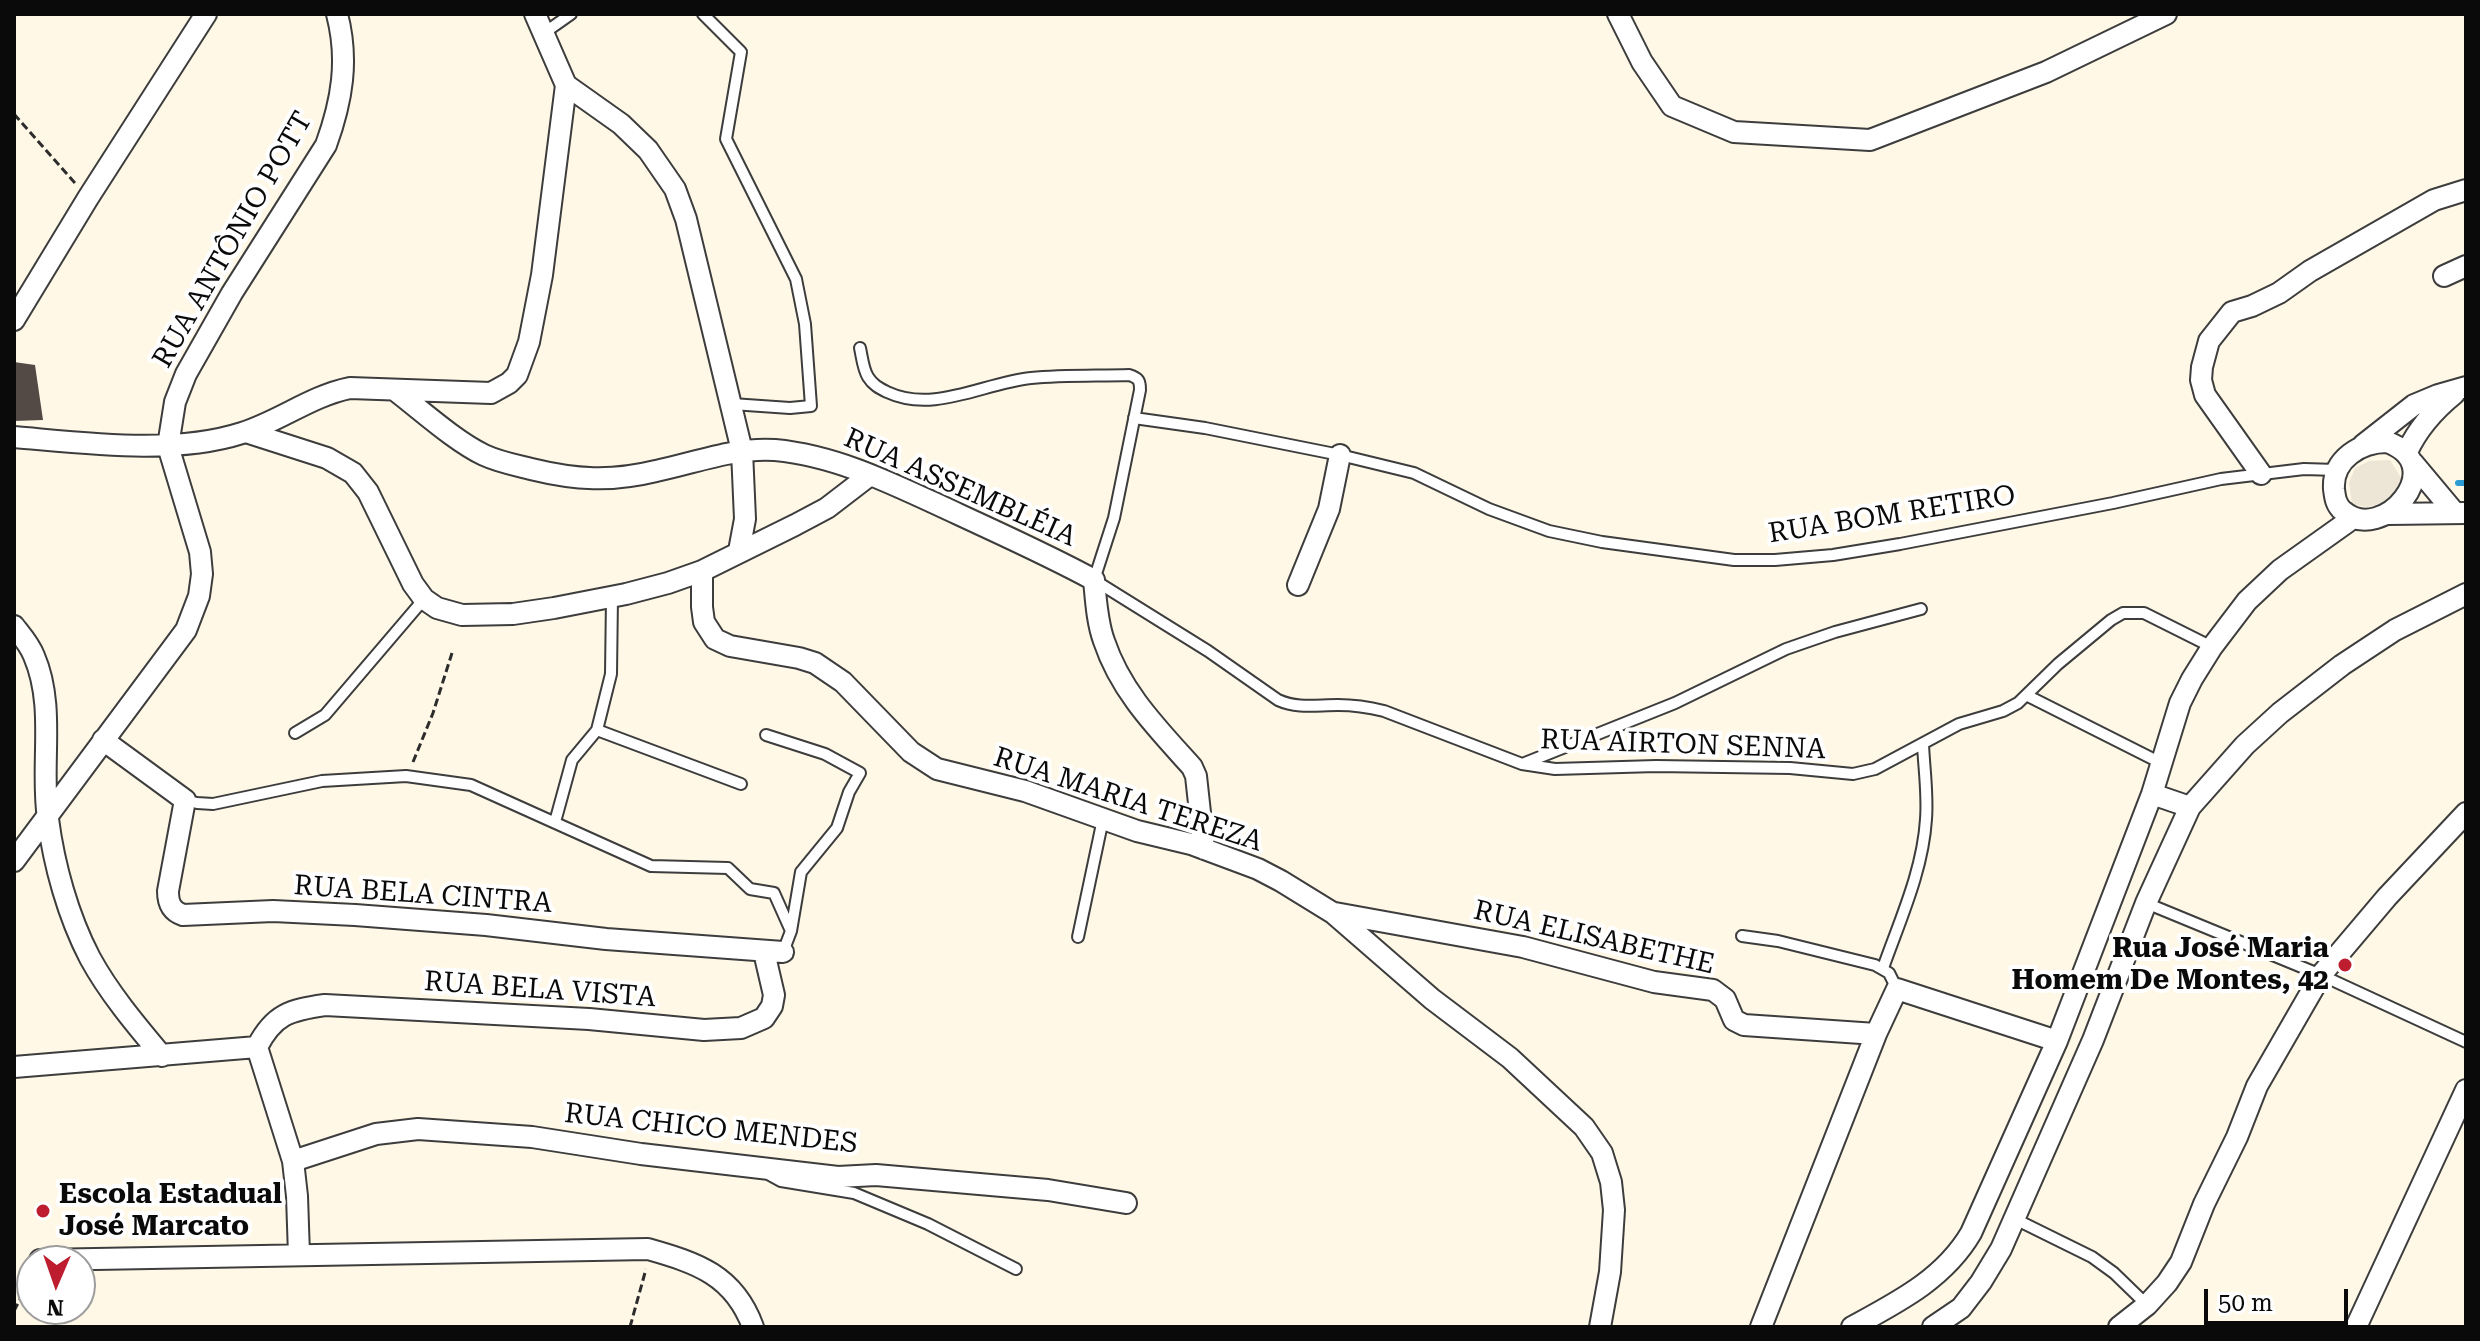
<!DOCTYPE html>
<html>
<head>
<meta charset="utf-8">
<style>
	body { margin:0 }
	#map { position:relative; width:2480px; height:1341px; overflow:hidden; background:#fff8e6; font-family:"Roboto Serif",serif }
	canvas { display:block }
	.frame { position:absolute; inset:0; border:16px solid #0a0a0a; pointer-events:none }
	.north { position:absolute; left:16px; top:1245px; width:80px; height:80px; box-sizing:border-box; background:#fff; border:2px solid #9d9d9d; border-radius:50%; rotate:182deg; font-size:22px; font-weight:700; line-height:32px; text-align:center; color:#0a0a0a }
	.north::after { content:''; display:block; margin:auto; width:28px; height:36px; background:#be1d30; clip-path:polygon(50% 0,100% 100%,50% 72%,0 100%) }
	.scale { position:absolute; left:2204px; top:1289px; width:144px; height:36px; box-sizing:border-box; border:4px solid #0a0a0a; border-top:0; padding-left:10px; font-size:24px; line-height:28px; white-space:nowrap; color:#0a0a0a; -webkit-text-stroke:6px #fff; paint-order:stroke }
</style>
</head>
<body>
<div id="map">
<canvas width="2480" height="1341"></canvas>
<div class="frame"></div>
<div class="north">N</div>
<div class="scale">50 m</div>
</div>
<script>
const ctx = document.querySelector('canvas').getContext('2d');
ctx.lineJoin = 'round';
function paint(path, color) { ctx.fillStyle = color; ctx.fill(path, 'evenodd'); }
function trace(path, color, width, dash) { ctx.strokeStyle = color; ctx.lineWidth = width; ctx.lineCap = dash ? 'butt' : 'round'; ctx.setLineDash(dash || []); ctx.stroke(path); }
function label(font, color, halo, rows, align = 'center') {
  ctx.font = font + ' "Roboto Serif",serif'; ctx.lineWidth = 8; ctx.setLineDash([]); ctx.textBaseline = 'middle'; ctx.strokeStyle = halo; ctx.fillStyle = color; for (const [text, x, y, turn = 0] of rows) {
    ctx.save(); ctx.translate(x, y); ctx.rotate((+turn || 0) * Math.PI / 180); ctx.textAlign = isNaN(turn) ? turn : align; if (halo) ctx.strokeText(text, 0, 0); ctx.fillText(text, 0, 0); ctx.restore();
  }
}
const plaza = new Path2D(`
	M2390 460 2403 481 2394 500 2367 507 2352 504 2349 483 2355 468 2369 461Z`);
const stream = new Path2D(`
	M2458 483H2466`);
const building = new Path2D(`
	M14 362 35 365 43 420 14 421Z`);
const path = new Path2D(`
	M14 114 75 183
	M413 762 433 713 452 653
	M14 1311 31 1278
	M630 1327 646 1269`);
const service = new Path2D(`
	M703 14 741 52 726 139 796 279 805 324 811 406 790 408 732 404
	M544 33 571 14
	M860 348C862 357 863 369 868 377 873 385 879 388 887 392 934 414 983 383 1031 378 1063 375 1097 376 1129 375 1139 378 1140 381 1140 390L1114 518 1094 580 1208 651 1278 700C1298 709 1316 705 1338 705 1354 705 1368 707 1384 711L1522 764 1555 769 1656 766 1790 768 1853 774 1875 769 1959 724 2003 711 2018 703 2058 664 2111 620 2123 613H2144L2212 647
	M1134 418 1205 428 1340 455 1414 473 1489 509 1549 531 1602 542 1734 560H1775L1833 555 1900 544 2113 503 2221 479 2304 469 2337 470
	M2028 696 2161 763
	M597 730 741 784
	M295 733 325 715 424 599
	M766 735 825 754 860 773 849 792 837 828 801 872 791 931 783 952
	M1525 763 1675 703 1786 649 1835 632 1921 609
	M185 800 197 803 213 804 322 781 406 776 471 785 651 866 728 868 750 889 774 893 791 931
	M555 822 572 760 597 730 611 674 612 597
	M2146 903 2321 975 2466 1042
	M1742 936 1778 941 1875 965 1889 973 1897 989
	M1078 937 1103 819
	M1883 968C1900 920 1923 870 1926 819 1928 794 1924 768 1923 744
	M770 1175 781 1181 854 1193 928 1224 1016 1269
	M2015 1219 2092 1257 2114 1273 2147 1305`);
const minor = new Path2D(`
	M535 14 566 85 621 124 648 150 675 189 686 219 742 451 745 519 739 551
	M1618 14 1642 62 1672 106 1734 132 1870 140 2046 72 2166 14
	M2444 276 2466 266
	M14 320 88 198 206 14
	M396 391C422 411 455 441 484 455 499 462 515 465 531 469 576 480 611 482 656 471 695 463 735 447 775 450 840 456 899 487 958 514 1003 535 1050 556 1094 580 1096 600 1097 622 1104 641 1121 692 1157 728 1192 767L1196 776 1204 849
	M246 432 327 458 353 473 368 492 413 584 424 599 437 608 462 615 513 614 554 608 626 594 668 583 702 571 795 525 827 508 870 475
	M14 437C85 443 174 455 242 433 280 421 311 396 350 388L491 393 509 383 517 375 529 342 542 275 566 85
	M2387 442C2452 465 2382 546 2343 511 2336 505 2335 498 2334 489 2332 459 2361 442 2387 442Z
	M2363 445 2414 405 2438 395 2466 387
	M2407 452C2418 428 2433 411 2454 394
	M2413 463 2454 512
	M2261 474 2205 395 2201 380 2202 367 2209 341 2232 312 2252 306 2279 293 2310 271 2434 200 2466 190
	M2388 514 2466 513
	M702 571V607L704 622 715 639 730 646 799 658 815 663 843 682 911 752 937 769 1025 791 1137 831 1191 844 1258 869 1281 881 1333 913 1432 999 1510 1058 1584 1127 1602 1153 1611 1182 1614 1210 1610 1272 1600 1327
	M1298 585 1329 509 1340 455
	M14 626C21 635 30 645 34 656 56 707 40 765 48 819 54 865 68 916 90 958 109 993 136 1025 162 1056
	M103 740 185 800 168 891C168 903 171 911 183 915L273 911 355 915 486 925 606 939 783 952
	M2152 794 2190 807
	M14 861 186 630 199 596 202 574 200 552 168 446 175 402 186 374 232 293 326 145C342 101 349 60 337 14
	M1335 913 1523 947 1654 982 1713 990 1725 999 1734 1020 1744 1025 1876 1034
	M257 1047C274 1014 290 1010 325 1005L589 1019 704 1030 741 1028 764 1018 772 1006 774 995 764 952
	M257 1047 293 1161 297 1196 299 1255
	M14 1067 257 1047
	M293 1161 376 1134 418 1129 532 1137 641 1154 838 1177 876 1175 1048 1190 1126 1203
	M40 1260 648 1249C697 1263 734 1275 753 1327
	M1761 1327 1876 1034 1897 989 2057 1041
	M1852 1327C1898 1302 1944 1279 1971 1233L2057 1041 2152 794 2180 703 2192 679 2212 647 2247 601 2280 570 2353 518
	M1933 1327 1961 1308 1981 1282 2001 1249 2093 1040 2146 903 2190 807 2245 745 2280 713 2342 665 2395 630 2466 594
	M2119 1327 2147 1305 2167 1283 2181 1262 2204 1204 2237 1137 2257 1086 2321 975 2387 897 2466 813
	M2356 1327 2466 1090`);
const markers = [
	[2345,965,8,"#be1d30"],
	[43,1211,8,"#be1d30"]
];
const streetNames = [
	["RUA ANTÔNIO POTT",233,240,-60],
	["RUA ASSEMBLÉIA",960,488,24],
	["RUA BOM RETIRO",1892,515,-9],
	["RUA AIRTON SENNA",1683,745,2],
	["RUA MARIA TEREZA",1128,800,18],
	["RUA BELA CINTRA",423,895,4],
	["RUA ELISABETHE",1594,938,13],
	["RUA BELA VISTA",540,990,4],
	["RUA CHICO MENDES",711,1129,6]
];
const poiNames = [
	["Rua José Maria",2329,949],
	["Homem De Montes, 42",2329,981],
	["Escola Estadual",59,1195,"left"],
	["José Marcato",59,1227,"left"]
];
paint(plaza, '#ede6d7');
trace(stream, '#2d9bd3', 6);
paint(building, '#534a46');
trace(service, '#3d3d3d', 14);
trace(minor, '#3d3d3d', 24);
trace(path, '#2c2c2c', 3, [8, 4]);
trace(service, '#fff', 10);
trace(minor, '#fff', 20);
for (const [x, y, r, color] of markers) { const dot = new Path2D(); dot.arc(x, y, r, 0, 2 * Math.PI); ctx.fillStyle = color; ctx.fill(dot); trace(dot, '#fff', 3); }
label('28px', '#0a0a0a', '#fff', streetNames);
label('bold 28px', '#0a0a0a', '#fff', poiNames, 'right');
</script>
</body>
</html>
